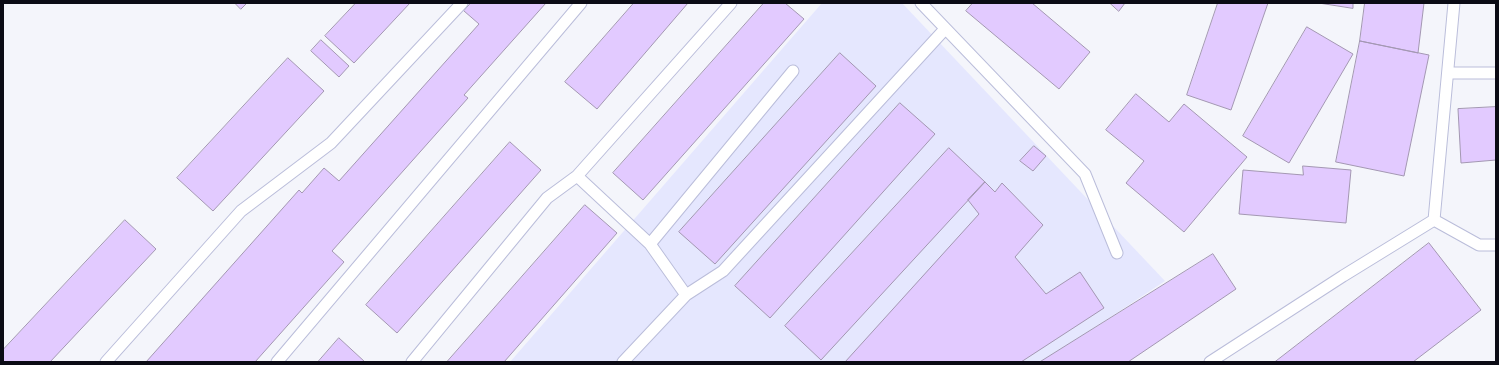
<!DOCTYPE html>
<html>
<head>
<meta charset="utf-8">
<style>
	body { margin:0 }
	#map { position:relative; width:1499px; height:365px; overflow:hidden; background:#f4f5fb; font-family:"Golos Text",sans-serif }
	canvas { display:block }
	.frame { position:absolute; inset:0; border:4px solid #0b0b15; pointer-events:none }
</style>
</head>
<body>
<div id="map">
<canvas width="1499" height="365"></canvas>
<div class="frame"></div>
</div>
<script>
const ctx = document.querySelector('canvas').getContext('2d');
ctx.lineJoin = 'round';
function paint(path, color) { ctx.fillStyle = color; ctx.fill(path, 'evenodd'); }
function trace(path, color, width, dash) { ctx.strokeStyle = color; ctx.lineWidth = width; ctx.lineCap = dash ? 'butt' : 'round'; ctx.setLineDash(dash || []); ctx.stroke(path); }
const built = new Path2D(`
	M822 3H902L1165 281 1043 362H510Z`);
const building = new Path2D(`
	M235 3H247L241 9Z
	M356 3H410L354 63 325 36Z
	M471 3H546L464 95 468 98 332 251 344 262 255 362H146L299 190 302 193 324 168 339 181 479 24 464 11Z
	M634 3H688L597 109 565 82Z
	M764 3H785L804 19 643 200 613 173Z
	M973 3H1032L1090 52 1059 89 966 11Z
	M1110 3H1125L1119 11Z
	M1218 3H1268L1231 110 1187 95Z
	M1319 3H1353V8Z
	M1365 3H1424L1418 53 1360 41Z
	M1307 27 1353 54 1289 163 1243 136Z
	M321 40 349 66 339 77 311 51Z
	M1360 41 1429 55 1404 176 1336 162Z
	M840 53 876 86 715 264 679 232Z
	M288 58 324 91 213 211 177 178Z
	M1136 94 1169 122 1184 104 1247 157 1184 232 1126 183 1144 161 1106 130Z
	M900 103 935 134 770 318 735 286Z
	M1496 107V160L1461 163 1458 109Z
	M510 142 541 170 397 333 366 305Z
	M1034 146 1046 156 1033 171 1020 161Z
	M949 148 985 182 821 360 785 326Z
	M1303 166 1351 170 1346 223 1239 214 1243 170 1303 175Z
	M985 182 995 192 1002 183 1043 225 1015 257 1046 294 1080 272 1104 308 1021 362H845L979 214 968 200Z
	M585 205 617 233 504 362H447Z
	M125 220 156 249 50 362H3V350Z
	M1429 243 1481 310 1413 362H1275Z
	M1213 254 1236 289 1128 362H1040Z
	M339 338 365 362H318Z`);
const service = new Path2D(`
	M921 3 1085 174 1117 253
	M1448 73H1496
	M1434 220 1454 3
	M1434 220 1479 245H1496
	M650 244 793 71
	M686 295 723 271 945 29
	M106 362 241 211 331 143 462 3
	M277 362 581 3
	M412 362 547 198 577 176
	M623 362 686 295 650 244 577 176 731 3
	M1210 362 1343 276 1434 220`);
paint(built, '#e5e7fe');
paint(building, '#e2caff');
trace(building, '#a397b2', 1);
trace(service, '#babdda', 13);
trace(service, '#fff', 11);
</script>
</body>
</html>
